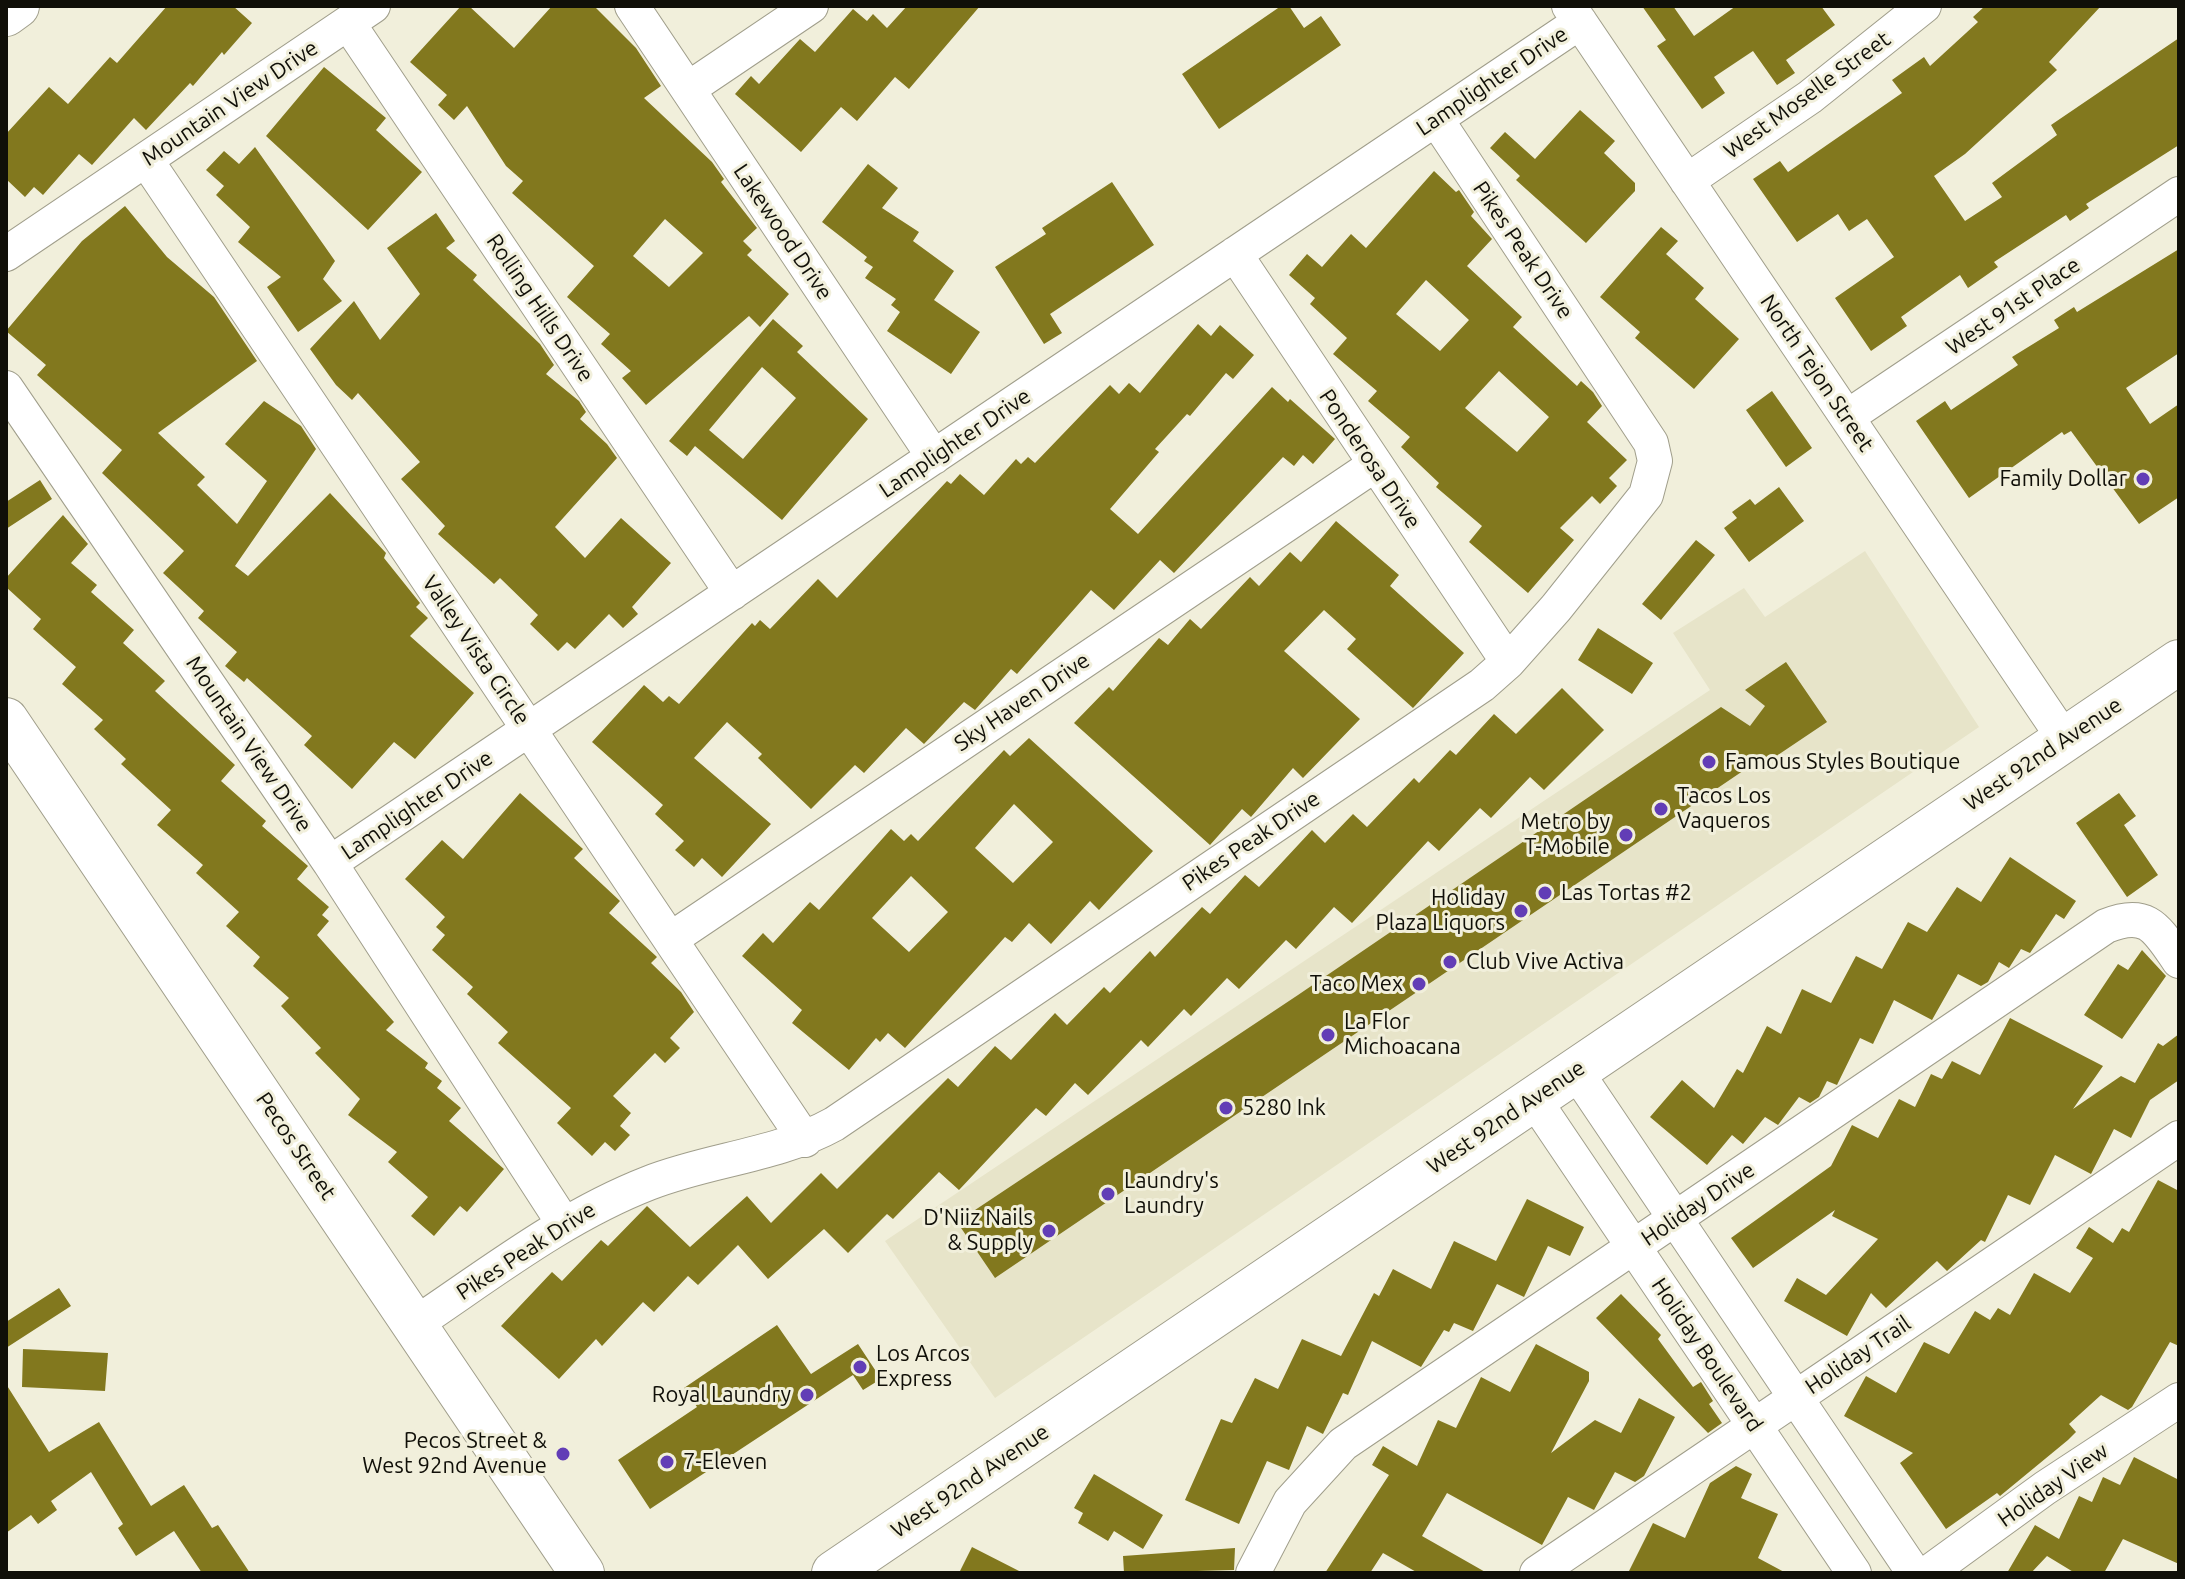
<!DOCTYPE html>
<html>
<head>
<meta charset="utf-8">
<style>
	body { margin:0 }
	#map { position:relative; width:2185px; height:1579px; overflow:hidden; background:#f1efdb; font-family:Ubuntu,sans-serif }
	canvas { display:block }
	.frame { position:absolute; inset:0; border:8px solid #100f08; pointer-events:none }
</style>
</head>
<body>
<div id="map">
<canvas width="2185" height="1579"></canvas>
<div class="frame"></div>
</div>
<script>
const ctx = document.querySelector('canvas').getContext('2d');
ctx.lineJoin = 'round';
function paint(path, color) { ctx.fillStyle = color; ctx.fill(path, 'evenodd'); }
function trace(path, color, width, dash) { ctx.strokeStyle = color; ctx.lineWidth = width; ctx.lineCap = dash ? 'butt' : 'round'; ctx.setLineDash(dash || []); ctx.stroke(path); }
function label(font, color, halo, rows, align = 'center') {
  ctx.font = font + ' Ubuntu,sans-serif'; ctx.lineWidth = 6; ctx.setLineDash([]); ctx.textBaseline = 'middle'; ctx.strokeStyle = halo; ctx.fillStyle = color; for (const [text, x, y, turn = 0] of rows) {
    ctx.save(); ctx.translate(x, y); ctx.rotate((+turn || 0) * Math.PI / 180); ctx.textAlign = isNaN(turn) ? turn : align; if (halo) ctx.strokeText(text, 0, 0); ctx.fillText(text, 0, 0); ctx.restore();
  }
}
const built = new Path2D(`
	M1865 551 1979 727 995 1398 885 1241 1710 690 1673 633 1744 588 1765 617Z`);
const building = new Path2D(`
	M167 6H233L252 23 224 55 222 52 193 86 190 83 146 130 134 118 92 165 79 154 43 195 34 187 25 197 6 179V134L49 87 68 104 110 57 117 63Z
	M461 6H469L514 48 552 6H594L636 48 661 86 644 98 712 162 724 179 721 182 757 228 743 241 752 250 747 255 789 294 760 327 749 316 646 405 622 378 631 371 601 344 610 334 567 297 594 266 512 193 523 181 506 166 467 106 454 120 438 105 447 95 410 62ZM665 219 703 253 669 287 633 256Z
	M907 6H980L909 89 895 77 857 121 841 107 801 152 735 94 751 76 759 84 800 39 815 52 853 9 867 21 873 14 887 28Z
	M1281 6H1289L1304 28 1321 16 1341 45 1219 129 1182 74Z
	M1642 6H1673L1694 36 1736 6H1821L1835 25 1786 60 1795 73 1777 85 1753 51 1714 77 1725 93 1702 109 1657 46 1666 40Z
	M1985 6H2101L2049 62 2057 70 1965 154 1934 176 1965 221 2002 197 1992 183 2057 135 2051 125 2179 38V145L2086 204 2089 208 2070 221 2066 215 1994 262 1998 267 1968 288 1960 275 1901 317 1907 326 1871 351 1835 298 1894 257 1867 219 1849 231 1838 214 1797 242 1753 179 1780 161 1788 172 1902 93 1892 80 1924 57 1930 66 1978 22 1973 17Z
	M324 67 386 118 376 130 422 172 368 230 266 136Z
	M1580 110 1615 141 1604 153 1635 183V191L1586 243 1516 180 1520 176 1490 148 1505 132 1535 159Z
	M255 147 335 261 323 279 342 301 298 332 267 287 281 277 238 242 250 227 216 195 224 186 206 170 224 151 239 164Z
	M868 164 898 188 882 208 919 232 913 241 954 271 934 300 980 332 951 374 887 331 900 312 891 305 896 299 865 278 873 267 864 261 867 257 822 222Z
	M1434 171 1456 192 1459 190 1474 212 1471 216 1492 239 1467 266 1522 317 1513 327 1577 386 1581 381 1593 392 1602 406 1587 422 1627 460 1609 478 1617 486 1600 504 1592 496 1560 528 1574 540 1528 593 1469 542 1482 526 1436 487 1439 483 1401 447 1410 437 1368 401 1377 391 1333 354 1347 338 1310 304 1315 298 1289 275 1307 254 1322 267 1351 234 1366 248ZM1426 280 1469 320 1440 351 1396 314ZM1499 371 1549 417 1517 452 1465 408Z
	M1112 182 1154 245 1050 314 1062 333 1044 344 995 267 1046 234 1042 228Z
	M125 206 167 257 214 297 257 361 158 433 205 477 197 485 237 524 267 481 225 444 264 401 301 426 316 449 235 566 248 576 330 493 386 553 384 558 420 603 416 607 428 618 410 636 474 693 415 759 394 742 352 789 304 745 312 736 247 678 244 682 225 666 237 652 198 618 204 611 163 573 184 551 102 473 122 450 37 375 46 365 6 331 82 241Z
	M436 213 455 241 446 248 477 275 473 280 540 344 554 365 546 374 579 401 586 412 580 419 607 444 617 458 555 527 585 558 621 518 671 563 632 607 638 614 623 628 609 614 575 649 567 642 558 651 530 624 538 615 500 578 494 584 438 534 445 526 401 479 420 462 358 393 352 400 336 385 310 349 354 301 380 340 420 294 387 248Z
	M1661 227 1678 241 1666 254 1704 288 1695 299 1739 339 1694 389 1635 338 1640 332 1600 297Z
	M2179 249V353L2126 388 2150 424 2179 404V497L2139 524 2071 431 2064 435 2062 432 1969 498 1916 421 1945 401 1951 410 2018 365 2012 357 2059 328 2054 320 2074 307 2077 312Z
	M773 319 803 346 797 352 868 419 782 520 695 446 687 456 669 441ZM762 367 796 398 743 459 709 430Z
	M1198 324 1211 336 1220 325 1254 355 1233 379 1226 373 1190 416 1187 414 1155 449 1159 452 1110 509 1138 534 1272 387 1288 402 1290 399 1335 439 1313 464 1303 455 1294 466 1283 457 1174 573 1160 560 1114 610 1091 590 1017 674 1011 669 975 710 964 702 924 744 906 728 864 773 855 765 811 809 758 758 762 754 727 722 694 758 771 824 722 877 702 858 694 867 675 850 684 841 655 814 663 805 592 742 644 685 663 702 669 696 679 704 752 623 755 626 760 620 770 629 818 579 837 598 947 481 951 484 960 474 984 495 1016 459 1021 464 1028 457 1035 463 1110 385 1119 394 1129 383 1140 393Z
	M1772 391 1812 448 1786 467 1746 410Z
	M40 480 52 499 6 529V502Z
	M1779 487 1804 521 1749 562 1724 528 1737 518 1732 512 1750 499 1755 505Z
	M63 515 88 544 71 563 97 585 91 592 134 630 123 643 165 681 155 691 235 765 221 781 266 821 262 826 308 866 297 879 329 907 322 915 329 921 317 935 394 1022 386 1030 428 1063 425 1068 442 1081 437 1088 461 1108 449 1121 504 1169 467 1212 460 1206 434 1236 411 1216 428 1197 388 1162 397 1152 348 1115 360 1099 315 1053 321 1048 281 1006 289 998 253 966 260 957 226 926 239 912 196 873 203 865 157 825 171 810 121 764 126 759 94 729 103 720 62 684 76 667 33 629 41 619 6 587V578Z
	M1336 521 1399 575 1390 586 1464 653 1413 708 1347 649 1356 639 1324 610 1284 651 1360 719 1303 778 1293 768 1251 817 1242 809 1210 845 1074 723 1109 687 1113 691 1159 638 1168 645 1190 619 1201 629 1250 577 1259 586 1290 552 1301 562Z
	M1696 540 1715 555 1661 620 1642 604Z
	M1598 628 1653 663 1632 694 1578 660Z
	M1786 662 1827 722 1766 763 1762 758 995 1278 957 1222 1298 995 1721 707 1750 726 1765 706 1745 690Z
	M1562 688 1604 730 1544 790 1530 777 1491 818 1480 808 1439 851 1428 841 1352 923 1334 907 1296 949 1286 940 1239 989 1227 978 1191 1016 1184 1009 1148 1047 1141 1040 1088 1095 1075 1083 1046 1116 1036 1108 959 1190 939 1172 893 1219 887 1214 848 1253 824 1229 768 1279 738 1245 698 1285 688 1276 654 1312 643 1302 602 1346 596 1339 559 1379 501 1326 552 1272 562 1281 601 1240 608 1246 647 1206 690 1247 747 1196 771 1223 821 1173 837 1189 948 1078 958 1087 995 1046 1011 1060 1055 1013 1067 1025 1104 987 1110 993 1150 951 1155 957 1202 907 1210 914 1245 875 1259 887 1312 830 1325 843 1353 814 1367 827 1414 778 1419 783 1450 750 1456 755 1494 714 1516 734Z
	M1029 738 1153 851 1099 910 1090 901 1051 944 1029 923 1012 942 1005 937 905 1048 888 1033 880 1042 876 1038 849 1070 792 1023 802 1010 742 956 763 933 773 943 810 902 819 910 891 829 904 841 911 834 918 841 1004 750 1010 756ZM1014 804 1053 842 1013 883 975 848ZM911 876 948 912 909 952 872 918Z
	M520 793 583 849 574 858 620 901 609 913 657 957 651 963 681 992 694 1012 670 1038 680 1048 665 1063 655 1053 613 1096 631 1113 620 1126 630 1135 615 1151 605 1142 592 1156 557 1123 571 1108 498 1043 508 1032 467 994 473 987 432 950 445 935 436 927 445 917 405 879 442 840 463 859Z
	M2119 793 2136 816 2124 825 2158 875 2127 897 2076 823Z
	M2010 857 2076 901 2064 919 2056 914 2030 953 2021 949 2009 968 1999 962 1988 982 1981 986 1958 974 1932 1020 1894 1000 1873 1044 1860 1038 1837 1085 1827 1081 1819 1097 1810 1103 1799 1097 1778 1125 1765 1117 1743 1144 1732 1135 1707 1165 1650 1117 1682 1080 1714 1108 1737 1069 1743 1073 1767 1026 1781 1034 1802 989 1831 1003 1856 956 1882 969 1908 922 1927 932 1957 887 1981 902Z
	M2142 950 2166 976 2122 1039 2084 1015 2118 964 2128 970Z
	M2010 1018 2103 1066 2073 1109 2121 1076 2135 1083 2158 1043 2163 1046 2179 1034V1080L2150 1100 2131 1138 2114 1129 2091 1174 2055 1155 2030 1205 2008 1195 1985 1242 1981 1240 1947 1271 1937 1261 1886 1308 1871 1293 1847 1336 1784 1301 1797 1278 1826 1295 1878 1239 1832 1216 1835 1210 1753 1268 1731 1238 1831 1166 1852 1125 1878 1138 1899 1099 1915 1107 1931 1074 1942 1079 1952 1061 1980 1075Z
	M2158 1180 2179 1191V1346L2170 1342 2132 1407 2128 1410 2101 1395 2069 1424 2076 1432 2068 1440 2000 1496 1997 1493 1946 1529 1900 1463 1913 1453 1844 1416 1866 1376 1896 1393 1924 1342 1949 1354 1975 1311 1990 1320 1998 1308 2010 1315 2034 1273 2070 1293 2093 1258 2076 1248 2089 1227 2113 1243 2122 1228 2129 1232Z
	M1527 1199 1584 1227 1570 1256 1548 1246 1524 1297 1497 1284 1473 1331 1454 1323 1449 1332 1444 1330 1421 1367 1372 1341 1348 1395 1343 1393 1323 1434 1307 1426 1289 1470 1267 1461 1239 1524 1185 1500 1221 1419 1232 1423 1255 1378 1278 1389 1302 1339 1341 1356 1374 1293 1379 1296 1393 1269 1431 1289 1454 1241 1496 1261Z
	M59 1288 71 1306 6 1348V1322Z
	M1621 1294 1661 1335 1658 1339 1693 1387 1701 1382 1713 1401 1709 1404 1722 1423 1708 1433 1596 1318Z
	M777 1325 811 1374 858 1344 881 1379 863 1390 853 1375 650 1509 618 1460 697 1407 684 1388Z
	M1536 1344 1589 1372V1381L1551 1453 1595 1420 1621 1433 1639 1398 1675 1417 1644 1476 1635 1482 1615 1472 1594 1510 1568 1497 1542 1545 1447 1493 1422 1536 1487 1573H1418L1383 1553 1370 1573H1325L1389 1475 1372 1465 1383 1446 1417 1466 1438 1420 1456 1428 1481 1377 1510 1392Z
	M23 1349 108 1353 105 1391 22 1387Z
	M6 1384 49 1452 99 1422 151 1506 184 1485 212 1528 218 1525 250 1573H202L174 1531 136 1556 118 1528 123 1524 91 1472 51 1501 57 1510 38 1524 31 1515 6 1533Z
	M2134 1457 2179 1480V1564L2123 1539 2104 1573H2075L2047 1556 2031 1573H2007L2035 1525 2059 1539 2079 1496 2092 1502 2103 1477 2120 1485Z
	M1736 1466 1752 1474 1741 1498 1778 1514 1758 1558 1786 1573H1628L1653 1523 1685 1538 1710 1483Z
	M1094 1474 1163 1515 1143 1549 1114 1531 1108 1541 1078 1523 1083 1513 1074 1508Z
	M972 1547 1023 1573H959Z
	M1235 1548 1234 1570 1124 1573 1123 1556Z`);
const street = new Path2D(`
	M632 6 934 457
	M1569 6 2065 740
	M348 23 732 593
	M688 89 811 6
	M146 160 805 1140
	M1687 181 1810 97 1924 6
	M6 254 373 6
	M1235 254 1508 662
	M6 388 330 863 564 1224
	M1847 417 2179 194
	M330 863 1580 22
	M671 939 1373 466
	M1575 1070 1914 1573
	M1533 1098 1854 1573
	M415 1324C491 1273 564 1216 649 1183 710 1159 776 1156 834 1124L1482 685 1508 662 1556 608 1646 495 1655 461 1651 443 1436 119
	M1253 1573 1290 1502 1343 1444 2106 926C2148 909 2157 929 2179 961
	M1537 1573 2179 1138
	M1928 1573 2045 1488 2179 1400`);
const secondary = new Path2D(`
	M6 14 17 6
	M6 720 582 1573`);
const primary = new Path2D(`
	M834 1573 2179 662`);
const markers = [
	[2143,479,8,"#623db6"],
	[1709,762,8,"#623db6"],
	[1661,809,8,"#623db6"],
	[1626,835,8,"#623db6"],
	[1545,893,8,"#623db6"],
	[1521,911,8,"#623db6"],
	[1450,962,8,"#623db6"],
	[1419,984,8,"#623db6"],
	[1328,1035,8,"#623db6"],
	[1226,1108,8,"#623db6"],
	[1108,1194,8,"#623db6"],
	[1049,1231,8,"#623db6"],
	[860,1367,8,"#623db6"],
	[807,1395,8,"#623db6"],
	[563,1454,8,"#623db6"],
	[667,1462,8,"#623db6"]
];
const streetNames = [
	["Lamplighter Drive",1492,81,-34],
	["West Moselle Street",1807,95,-36],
	["Mountain View Drive",230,103,-34],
	["Lakewood Drive",783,232,56],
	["Pikes Peak Drive",1523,250,56],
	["West 91st Place",2013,306,-34],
	["Rolling Hills Drive",540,308,56],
	["North Tejon Street",1817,373,56],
	["Lamplighter Drive",955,443,-34],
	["Ponderosa Drive",1370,459,56],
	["Valley Vista Circle",476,650,56],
	["Sky Haven Drive",1022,702,-34],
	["Mountain View Drive",249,744,56],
	["West 92nd Avenue",2043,754,-34],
	["Lamplighter Drive",417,805,-34],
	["Pikes Peak Drive",1251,841,-34],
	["West 92nd Avenue",1506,1117,-34],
	["Pecos Street",296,1146,56],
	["Holiday Drive",1698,1204,-34],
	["Pikes Peak Drive",526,1251,-33],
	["Holiday Boulevard",1707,1355,56],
	["Holiday Trail",1858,1355,-34],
	["West 92nd Avenue",970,1481,-34],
	["Holiday View",2053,1485,-35]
];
const poiNames = [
	["Family Dollar",2127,479,"right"],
	["Famous Styles Boutique",1725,762],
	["Tacos Los",1677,796],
	["Vaqueros",1677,821],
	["Metro by",1610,822,"right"],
	["T-Mobile",1610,847,"right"],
	["Las Tortas #2",1561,893],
	["Holiday",1505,898,"right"],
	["Plaza Liquors",1505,923,"right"],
	["Club Vive Activa",1466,962],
	["Taco Mex",1403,984,"right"],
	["La Flor",1344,1022],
	["Michoacana",1344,1047],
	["5280 Ink",1242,1108],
	["Laundry's",1124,1181],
	["Laundry",1124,1206],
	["D'Niiz Nails",1033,1218,"right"],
	["& Supply",1033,1243,"right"],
	["Los Arcos",876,1354],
	["Express",876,1379],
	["Royal Laundry",791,1395,"right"],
	["Pecos Street &",547,1441,"right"],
	["West 92nd Avenue",547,1466,"right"],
	["7-Eleven",683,1462]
];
paint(built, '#e7e4c9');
paint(building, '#82781e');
trace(street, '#a09e8b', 36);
trace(secondary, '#a09e8b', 46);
trace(primary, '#a09e8b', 46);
trace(street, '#fff', 34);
trace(secondary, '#fff', 44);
trace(primary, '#fff', 44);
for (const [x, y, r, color] of markers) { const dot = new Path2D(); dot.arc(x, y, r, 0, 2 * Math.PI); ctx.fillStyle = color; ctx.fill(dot); trace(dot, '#f1efdb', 3); }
label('22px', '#100f08', '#f1efdb', streetNames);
label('22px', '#100f08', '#f1efdb', poiNames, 'left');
</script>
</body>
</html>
